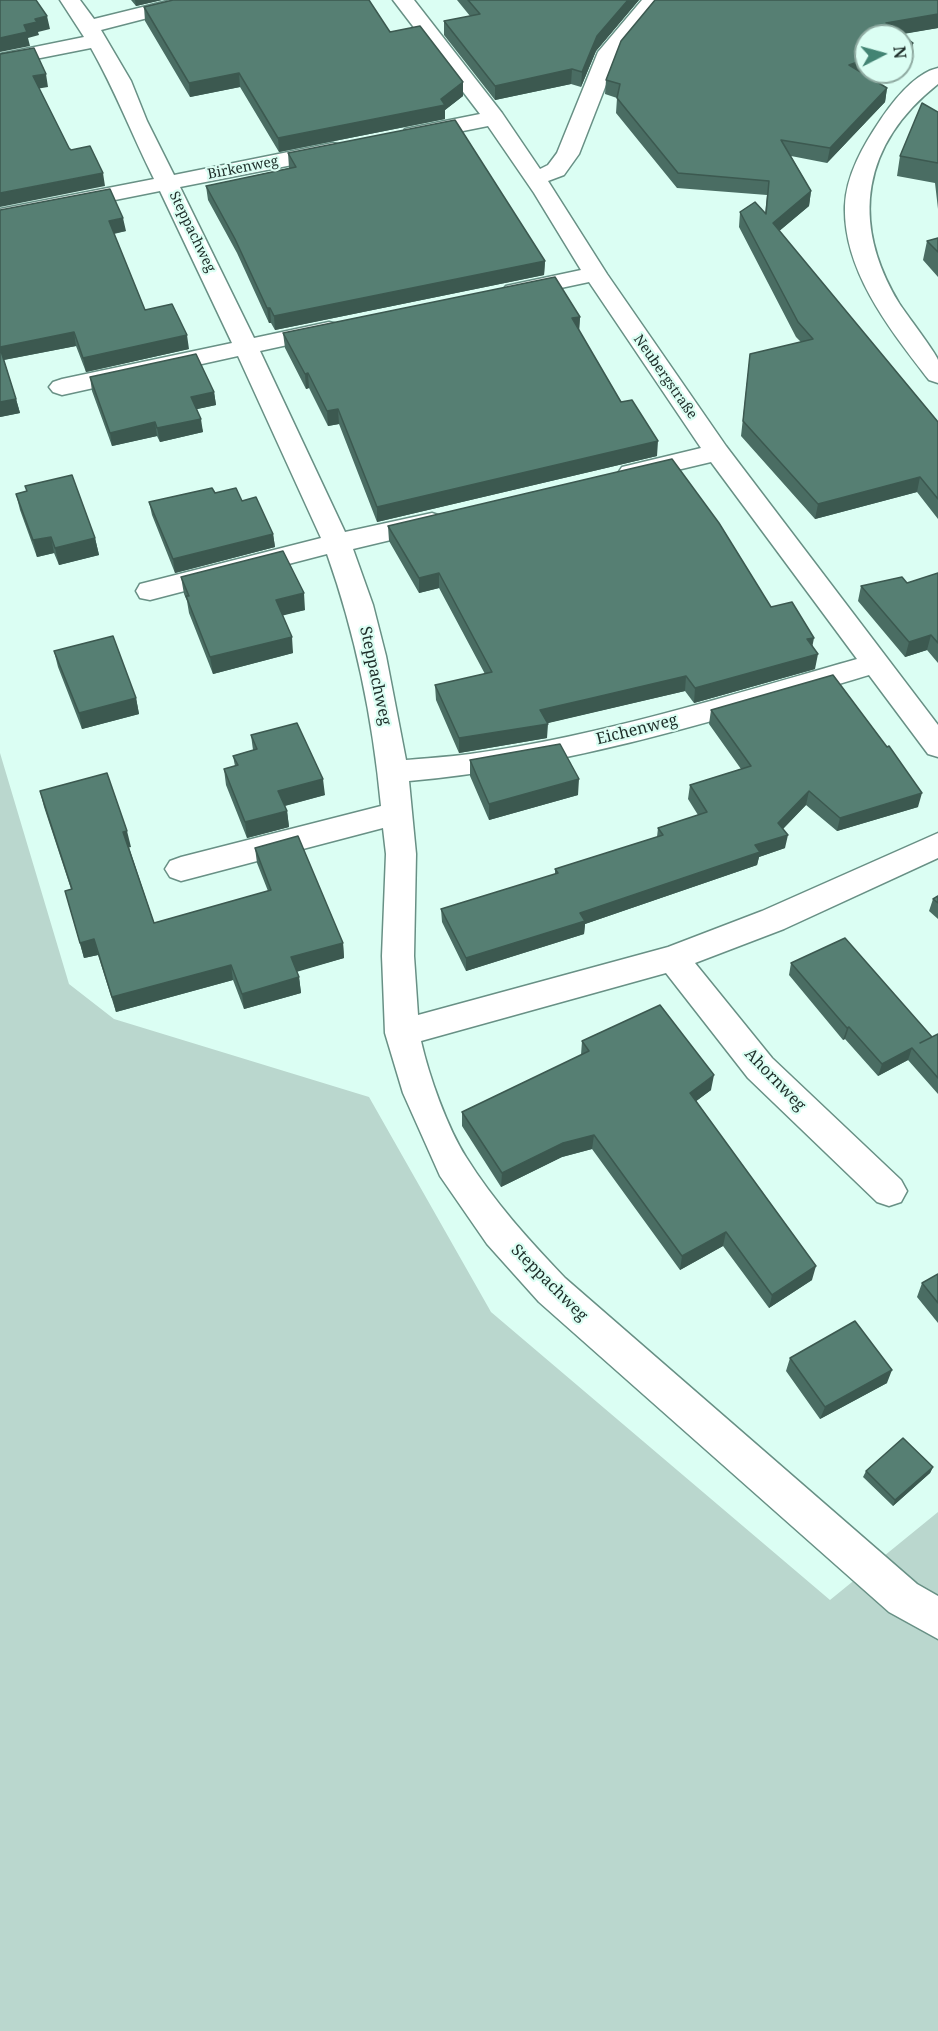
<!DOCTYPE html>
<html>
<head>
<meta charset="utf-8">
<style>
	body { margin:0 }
	#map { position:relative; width:938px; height:2031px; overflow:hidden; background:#dbfef3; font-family:"Noto Serif",serif }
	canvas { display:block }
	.north { position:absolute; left:854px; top:24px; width:60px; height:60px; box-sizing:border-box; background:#dbfef3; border:2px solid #8faaa1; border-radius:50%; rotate:84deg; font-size:16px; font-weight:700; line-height:24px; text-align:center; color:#1c2c27 }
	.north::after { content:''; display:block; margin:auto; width:21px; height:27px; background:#438473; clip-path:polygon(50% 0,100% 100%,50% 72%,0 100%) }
</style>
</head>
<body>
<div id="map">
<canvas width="938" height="2031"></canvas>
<div class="north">N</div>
</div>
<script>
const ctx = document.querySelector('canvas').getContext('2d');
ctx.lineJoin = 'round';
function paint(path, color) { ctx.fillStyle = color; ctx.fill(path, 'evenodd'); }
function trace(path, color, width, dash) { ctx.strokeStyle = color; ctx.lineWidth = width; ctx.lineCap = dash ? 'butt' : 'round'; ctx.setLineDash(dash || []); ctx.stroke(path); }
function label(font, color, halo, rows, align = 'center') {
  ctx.font = font + ' "Noto Serif",serif'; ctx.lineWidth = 4.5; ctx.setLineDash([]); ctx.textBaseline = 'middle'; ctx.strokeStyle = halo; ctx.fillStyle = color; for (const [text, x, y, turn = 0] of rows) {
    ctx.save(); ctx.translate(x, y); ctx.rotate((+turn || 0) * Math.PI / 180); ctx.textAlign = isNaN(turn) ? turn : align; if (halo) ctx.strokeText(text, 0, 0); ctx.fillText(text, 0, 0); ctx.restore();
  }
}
const green = new Path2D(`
	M0 753 69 984 114 1019 369 1097 491 1312 830 1600 938 1512V2031H0Z`);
const minor = new Path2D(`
	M60 0H80L94 19 171 0H205L202 4 101 30 131 81 147 121 174 175 333 143 341 145 344 150 341 155 333 157 180 187 254 338 329 322 338 324 341 329 338 334 260 351 345 532 432 513 441 516 445 522 441 528 353 549 373 605 386 656 406 760C427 758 448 757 470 754 601 736 730 695 857 659L711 462 631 481 622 479 618 473 622 467 701 448 589 282 514 298 506 296 502 291 506 286 581 270 534 193 488 126 413 141 405 139 402 134 405 129 480 114 393 0H414L502 113 540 169 548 165 557 153 598 52 642 0H663L618 54 579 154 564 175 548 181 607 274 726 446 938 725V757L928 754 869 675C718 720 567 767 409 781L416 854 414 956 418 1015 668 947 762 911 938 833V858L784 929 695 963 772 1058 901 1180 907 1191 901 1202 889 1206 877 1202 748 1078 666 973 421 1041C429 1076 447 1127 466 1157 494 1202 529 1240 565 1278L917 1584 938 1596V1639L889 1612 539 1302 487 1244 440 1176 403 1093 385 1033 382 956 386 854 383 828 181 881 170 877 165 869 170 861 181 857 381 806C373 720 356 636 327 554L150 600 140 598 136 591 140 584 321 538 238 356 62 395 53 392 49 387 53 382 62 379 232 343 160 191 0 223V209L154 179C132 135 115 90 91 48L0 66V54L84 37Z
	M938 68V84C862 144 850 222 899 303 906 314 936 353 938 360 938 367 938 376 938 383L929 380C892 332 843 272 845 206 846 175 864 144 881 119 894 100 915 73 938 68Z`);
const wall = new Path2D(`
	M131 0H162L136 6Z
	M457 0H639L596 51 581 87 571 84 495 100 444 35V21L470 16Z
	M655 0H938V28L901 34 913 43 910 58 902 60V36H866V72H868L863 73 887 88 885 102 827 163 791 156 811 191 809 206 779 231 938 422V519L917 492 815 519 741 436 750 354 801 342 796 337 739 227 740 212 755 202 765 214 767 195 677 188 616 113 617 98 605 94 606 80 621 41Z
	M144 7 390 32 463 96 445 110V119L279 152 240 87 190 97 145 21Z
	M938 112V209L935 183 897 176 900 156Z
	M288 153 545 261 544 275 275 330 271 323H269L237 253 208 200 206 186 289 168Z
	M0 210 126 231 114 234 145 310 189 349 86 372 76 346 4 360 16 399 20 413 0 417Z
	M938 238V277L923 260 927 241Z
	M580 317 579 331 621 402 657 456 377 522 339 424 328 426 309 388 306 389 285 348 283 333Z
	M90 377 214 392 216 405 197 409 203 432 160 442 157 436 112 446 92 391Z
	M215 493 242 501 273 534 275 547 175 573 152 515 149 502Z
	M16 494 95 538 99 555 59 565 54 553 37 557 20 510Z
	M388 526 771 607 813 646 815 669 694 703 685 691 547 723V738L459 753 436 700 435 685 485 674 439 588 419 593 389 541Z
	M938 573V663L927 650 905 657 858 601 861 586 907 583Z
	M181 577 305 610 282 615 293 653 213 674 189 613 187 601 184 594Z
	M54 651 136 698 139 714 82 729 58 667Z
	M711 710 918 807 837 831 806 805 783 829 785 848 759 857 757 865 585 924 584 934 466 971 442 922 441 909 555 875V869L657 837 658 828 698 815 688 799 690 785 741 769 709 724Z
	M251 735 325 795 285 806 287 811 289 827 247 838 226 785 224 769 235 766 233 756 253 750Z
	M470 760 578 795 489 820 470 776Z
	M40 791 131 847H129L154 923 268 891 257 863 255 848 343 943 344 958 297 971 299 977 301 993 244 1009 233 980 116 1012 98 955 84 958 65 891 71 889 44 807Z
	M938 896V919L929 911 933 899Z
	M791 963 932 1037 938 1034V1094L908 1060 878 1076 845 1039 843 1040 789 975Z
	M582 1041 711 1090 696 1101 812 1280 769 1308 723 1246 680 1270 592 1149 562 1157 501 1187 462 1126V1112L581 1055Z
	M938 1274V1323L917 1297 922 1283Z
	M790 1358 887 1383 820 1419 786 1371Z
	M933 1467 930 1473 893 1506 863 1477 866 1471Z`);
const shadedWall = new Path2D(`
	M135 0H162L136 6Z
	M628 0H639L596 51 581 87 582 72 597 36Z
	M938 14V28L892 36 886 23Z
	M47 16 50 29 38 32 39 35 28 38 30 46 0 52V38L35 19Z
	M913 43 910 58 902 60V47Z
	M866 59V72H868L846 79 849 65Z
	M572 69 571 84 495 100V86Z
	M239 73 240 87 190 97 189 83Z
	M46 74 48 87 36 89 33 76Z
	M463 82V96L445 110V119L279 152 278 138 441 99Z
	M887 88 885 102 827 163 830 148Z
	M103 173 105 186 0 207V193Z
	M811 191 809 206 771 238 773 223Z
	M123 218 126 231 111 234 109 221Z
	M545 261 544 275 275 330 274 316Z
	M267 308H270L271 323H269Z
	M580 317 579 331 572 318Z
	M74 332 76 346 3 360 0 347Z
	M187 335 189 349 86 372 83 358Z
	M308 373 309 388 306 389 305 374Z
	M214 392 216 405 193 410 191 397Z
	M16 399 20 413 0 417V402Z
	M338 409 339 424 328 426 327 411Z
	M201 419 203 432 160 442 157 428Z
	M155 422 157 436 112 446 110 433Z
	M658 441 657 456 377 522V507Z
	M920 477 917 492 815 519 818 504Z
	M273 534 275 547 175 573 173 559Z
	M51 537 54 553 37 557 33 540Z
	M95 538 99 555 59 565 55 548Z
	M439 573V588L419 593V578Z
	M304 593 305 610 277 617 276 600Z
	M931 635 927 650 905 657 909 642Z
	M292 637 293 653 213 674 210 657Z
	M814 638 811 653 807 639Z
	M818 654 815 669 694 703 695 688Z
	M686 676 685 691 540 725V710Z
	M136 698 139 714 82 729 79 713Z
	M548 724 547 738 459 753V738Z
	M323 779 325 795 280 807 278 791Z
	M579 779 578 795 489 820V804Z
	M809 791 806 805 775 837 778 823Z
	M922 793 918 807 837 831 840 818Z
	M287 811 289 827 247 838 245 822Z
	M127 831 131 847 127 848 123 832Z
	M788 835 785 848 759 857 757 865 585 924 584 934 466 971V958L755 845Z
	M94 939 98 955 84 958 80 943Z
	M343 943 344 958 293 973 291 957Z
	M231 965 233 980 116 1012 112 997Z
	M299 977 301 993 244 1009 242 994Z
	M849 1027 845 1039 843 1040 847 1028Z
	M912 1048 908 1060 878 1076 882 1064Z
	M714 1075 711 1090 687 1108 690 1093Z
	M594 1135 592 1149 562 1157 501 1187 502 1173 563 1143Z
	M726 1232 723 1246 680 1270 682 1256Z
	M816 1266 812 1280 769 1308 772 1295Z
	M892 1370 887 1383 820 1419 825 1407Z
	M933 1467 930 1473 893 1506 895 1500Z`);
const building = new Path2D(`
	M0 0H36L47 16 35 19 37 22 24 25 27 32 0 38Z
	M173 0H369L390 32 420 26 463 82 441 99 445 105 278 138 239 73 189 83 144 7Z
	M468 0H628L597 36 582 72 572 69 495 86 444 21 480 14Z
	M655 0H938V14L886 23 913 43 902 47V36H866V59L849 65 887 88 830 148 781 140 811 191 773 223 938 422V499L920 477 818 504 743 421 750 354 813 339 798 322 740 212 755 202 766 214 769 181 678 173 617 98 620 84 606 80 621 41Z
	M34 48 46 74 33 76 69 148 71 150 90 146 103 173 0 193V54Z
	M922 103 938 112V163L900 156Z
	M455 120 545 261 274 316 270 308H267L235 239 206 186 296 167 288 153Z
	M110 189 123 218 109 221 145 310 172 304 187 335 83 358 74 332 0 347V210Z
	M938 238V252L927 241Z
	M555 277 580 317 572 318 621 402 632 400 658 441 377 507 338 409 327 411 308 373 305 374 283 333Z
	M0 348 16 399 0 402Z
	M196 354 214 392 191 397 201 419 157 428 155 422 110 433 90 377Z
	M672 459 719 523 771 607 792 602 814 638 807 639 818 654 695 688 686 676 588 699 540 710 548 724 459 738 435 685 492 672 439 573 419 578 388 526Z
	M72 475 95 538 55 548 51 537 33 540 16 494 27 491 25 486Z
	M212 488 215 493 236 488 242 501 256 497 273 534 173 559 149 502Z
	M283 551 304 593 276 600 292 637 210 657 186 596H189L181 577Z
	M938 573V643L931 635 909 642 861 586 902 577 907 583Z
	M113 636 136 698 79 713 54 651Z
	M833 675 887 747 889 746 922 793 840 818 809 791 778 823 788 835 755 845 760 852 580 913 585 921 466 958 441 909 558 873 555 869 663 835 658 828 707 812 690 785 751 766 711 710Z
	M297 723 323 779 278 791 287 811 245 822 224 769 238 765 233 756 257 749 251 735Z
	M560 744 579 779 489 804 470 760Z
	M107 773 127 831 123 832 154 923 271 890 255 848 298 836 343 943 291 957 299 977 242 994 231 965 112 997 94 939 80 943 65 891 72 889 40 791Z
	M938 896V903L933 899Z
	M845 938 932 1037 920 1043 938 1034V1078L912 1048 882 1064 849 1027 847 1028 791 963Z
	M660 1005 714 1075 690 1093 816 1266 772 1295 726 1232 682 1256 594 1135 563 1143 502 1173 462 1112 589 1051 582 1041Z
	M938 1274V1303L922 1283Z
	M855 1321 892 1370 825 1407 790 1358Z
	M903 1438 933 1467 895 1500 866 1471Z`);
const farStreetnames = [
	["Birkenweg",243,168,-11],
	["Steppachweg",192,232,64],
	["Neubergstraße",665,377,55]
];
const streetNames = [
	["Steppachweg",375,676,78],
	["Eichenweg",637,730,-14],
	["Ahornweg",775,1080,46],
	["Steppachweg",549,1283,45]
];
paint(green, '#bad7ce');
trace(minor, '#689085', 3);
paint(minor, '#fff');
paint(wall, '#4a6d63');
paint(shadedWall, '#3c5950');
paint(building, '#567f73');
trace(building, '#3c5950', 1.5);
label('14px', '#1c2c27', '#dbfef3', farStreetnames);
label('16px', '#1c2c27', '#dbfef3', streetNames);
</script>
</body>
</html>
